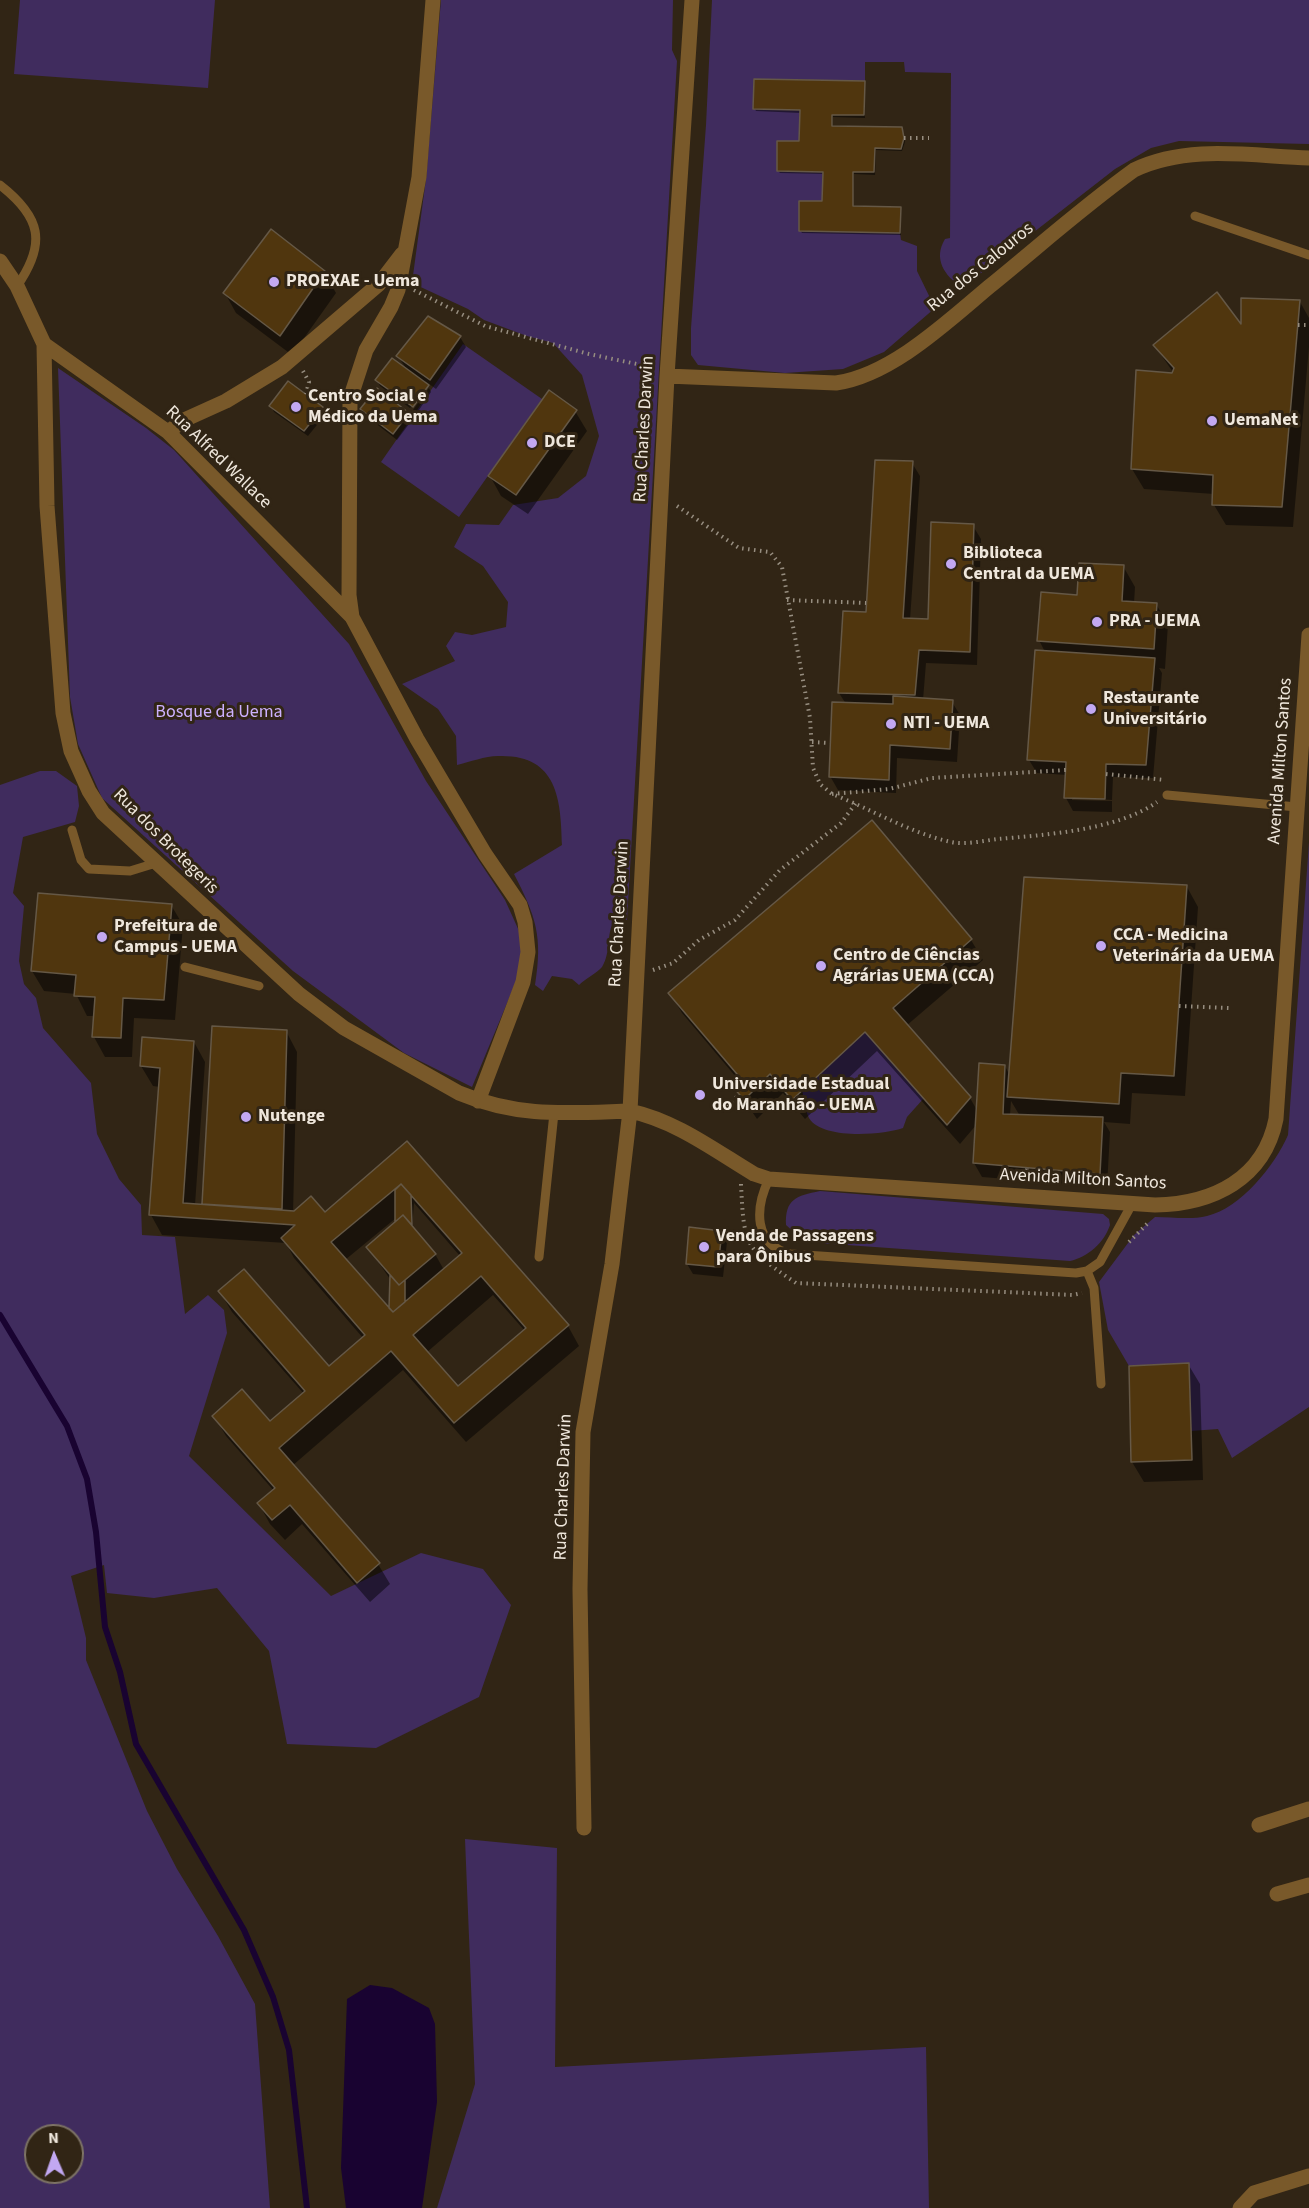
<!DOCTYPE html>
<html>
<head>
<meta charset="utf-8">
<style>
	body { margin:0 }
	#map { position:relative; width:1309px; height:2208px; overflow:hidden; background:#312515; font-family:"Source Sans 3",sans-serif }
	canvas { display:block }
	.north { position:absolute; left:24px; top:2124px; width:60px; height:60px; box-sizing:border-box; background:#312515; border:2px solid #7d7365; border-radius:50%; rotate:358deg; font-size:16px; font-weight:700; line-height:24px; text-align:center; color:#efe7dc }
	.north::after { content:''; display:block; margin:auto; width:21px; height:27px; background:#c2a8f2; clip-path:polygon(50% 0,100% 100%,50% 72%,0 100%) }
</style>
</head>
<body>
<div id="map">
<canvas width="1309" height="2208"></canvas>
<div class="north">N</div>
</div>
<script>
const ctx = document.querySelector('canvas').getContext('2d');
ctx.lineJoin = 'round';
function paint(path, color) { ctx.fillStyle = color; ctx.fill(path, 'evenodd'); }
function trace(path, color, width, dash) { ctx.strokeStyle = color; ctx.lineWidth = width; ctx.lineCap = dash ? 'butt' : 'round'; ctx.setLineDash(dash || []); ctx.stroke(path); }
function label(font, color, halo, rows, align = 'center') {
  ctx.font = font + ' "Source Sans 3",sans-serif'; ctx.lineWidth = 6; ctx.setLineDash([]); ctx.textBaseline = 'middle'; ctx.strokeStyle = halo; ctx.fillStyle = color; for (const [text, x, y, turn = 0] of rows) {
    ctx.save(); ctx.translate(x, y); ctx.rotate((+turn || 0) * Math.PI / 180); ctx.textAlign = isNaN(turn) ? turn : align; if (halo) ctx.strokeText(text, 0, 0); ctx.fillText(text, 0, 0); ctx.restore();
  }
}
const green = new Path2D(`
	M20 0H215L208 88 14 74Z
	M441 0H673L672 50 677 61 627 920H614C606 935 611 953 602 967 597 973 585 979 579 985L572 979 552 976 543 991 535 985C543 936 536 917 514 874L562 845C561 798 557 754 498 756 485 756 470 762 457 765L456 736 438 709 402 684 455 661 446 646 455 632 472 635 506 627 508 602 483 566 454 547 466 524 499 525 513 505 558 498 586 476 599 436 582 375 553 343 527 336 484 320 468 309 412 283 426 179Z
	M712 0H1309V144L1179 141 1151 148 1115 169 962 288C944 275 933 259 945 239L950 238 951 73 905 72 904 62H865V81L754 79 753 109 800 110 799 141H777V171L823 172 822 201H799V230L900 233 901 240 917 246V271L935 308 884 352 843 369 785 373 698 365 691 355V328L706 125Z
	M463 344 542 399 459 517 381 462Z
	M58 368 146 428 174 450 349 644 426 781 505 900 520 933 523 965 472 1087 404 1053 293 971 102 798 78 744 70 697Z
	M40 771H56L77 786 79 806 75 822 23 837 13 893 24 906 19 961 24 984 36 998 43 1028 91 1083 97 1134 119 1179 141 1205 142 1235 175 1237 185 1314 208 1295 224 1310 227 1333 189 1456 331 1596 421 1553 483 1569 511 1605 479 1697 376 1748 287 1744 269 1651 217 1588 154 1598 107 1593 104 1565 71 1576 86 1638V1660L147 1811 177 1869 218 1936 255 2004 270 2208H0V785ZM36 2136H72V2172H36Z
	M1309 842V1407L1232 1458 1218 1429 1191 1431 1189 1363 1129 1366 1108 1330 1099 1282 1134 1235 1155 1217C1171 1217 1191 1220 1207 1216 1241 1208 1275 1165 1288 1135Z
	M865 1032 924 1098 907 1117 903 1128C883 1135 822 1140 809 1118 805 1111 804 1098 802 1090Z
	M820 1191 1103 1214 1109 1219 1110 1225C1104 1243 1088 1257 1070 1261L805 1242 786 1225C785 1199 796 1196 820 1191Z
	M465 1839 557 1848 555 2067 926 2047 929 2208H437L475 2084Z`);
const water = new Path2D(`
	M370 1985 392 1988 429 2008 435 2024 437 2102 422 2208H346L341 2168 347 1999Z`);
const shadow = new Path2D(`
	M864 82 865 118 833 117V127L903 131 905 142 902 151 876 150 875 175 854 174 853 208 900 209 901 235 802 233 800 230 824 203 825 174 780 173 778 171 801 143V113L756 111 755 109Z
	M271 232 324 272 336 293 292 355 236 313 225 293Z
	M1300 302 1309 318V347L1293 527 1226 525 1214 505V494L1144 489 1132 469 1175 375 1155 346 1242 328Z
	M428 318 460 337 466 347 436 389 425 381 428 386 410 408 380 386 377 380 407 370 398 356Z
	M429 388 431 392 417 413 413 410Z
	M271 406 322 408 325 415 308 436 274 412Z
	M361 409 408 414 412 420 397 440 365 415Z
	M575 411 587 431 528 514 501 496 490 476Z
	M912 463 920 476 910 620 929 621 973 526 981 539 977 665 926 663 923 700 952 702 960 715 957 762 897 758 896 793 838 790 830 776 846 704 839 693 867 613Z
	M1123 566 1135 587 1134 603 1156 604 1168 624 1165 669 1159 668 1162 673 1153 778 1113 777 1112 800 1072 797V800L1112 801V812L1073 811 1066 798 1067 775 1037 773 1029 760 1045 652 1039 640 1078 597Z
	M1187 887 1198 907 1185 1096 1132 1093 1130 1124 1104 1122 1110 1132 1107 1187 982 1177 974 1163 977 1124 960 1144 877 1051 805 1119 783 1093 757 1119 736 1088 741 1083 682 1013 670 993 971 940 983 960 906 1026 970 1098 978 1112 1005 1066 1010 1076ZM1011 1101 1020 1116 1010 1115Z
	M171 905 183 925 175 1020 134 1018 132 1057H105L94 1037 95 1016H87L76 994 44 991 32 971Z
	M213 1028 286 1031 297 1052 293 1214H325L407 1143 568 1326 579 1346 466 1442 403 1370 292 1466 378 1564 390 1584 370 1602 302 1524 285 1540 270 1524 259 1504 274 1491 226 1436 214 1416 270 1423 304 1394 232 1312 220 1292 329 1368 363 1338 294 1258 286 1243 162 1235 151 1215 160 1087 153 1086 141 1066 194 1042 205 1062 195 1205 203 1206ZM414 1203 460 1256 444 1270 435 1254 412 1229ZM396 1218 397 1222 368 1247 392 1282 393 1315 345 1260ZM493 1295 525 1331 458 1389 426 1353Z
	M721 1232 727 1242 723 1277 693 1274 687 1264Z
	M1188 1364 1200 1384 1203 1480 1144 1482 1132 1462Z`);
const stream = new Path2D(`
	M0 1315 67 1426 87 1479 96 1532 105 1627 120 1672 136 1744 244 1930 273 1997 289 2050 307 2208`);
const building = new Path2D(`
	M754 79 865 81 864 115H832V126L902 127 904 138 901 149 875 148 874 172H853V206L901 207 900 233 799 231V201H822L823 172 777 171V141H799L800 110 753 109Z
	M271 229 325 271 280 336 223 293Z
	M1217 292 1241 324V298L1300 300 1282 507 1212 505 1213 475 1131 469 1136 370 1172 373 1174 368 1153 345Z
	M428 316 461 336 430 380 396 356Z
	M392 358 429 385 413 407 375 380Z
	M288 381 323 407 304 431 269 406Z
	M377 388 409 413 393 434 360 409Z
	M549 390 577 410 516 495 488 476Z
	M875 460 913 461 903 618 928 619 931 522 974 524 970 652 919 650 915 695 838 693 843 611 866 612Z
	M1079 563 1124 565 1122 601 1157 603 1154 649 1037 641 1041 592 1077 595Z
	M1035 650 1155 658 1146 765 1106 764 1105 799 1064 798 1066 762 1027 760Z
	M893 696 953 700 950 749 890 745 889 780 829 777 832 702 893 704Z
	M872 820 972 939 893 1008 971 1097 947 1125 865 1032 792 1100 770 1074 744 1100 734 1088 742 1080 668 993Z
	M1024 877 1187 885 1174 1076 1121 1073 1119 1104 1007 1097Z
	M38 893 172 904 164 1000 123 998 121 1038 92 1037 95 997 74 996 76 975 31 971Z
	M212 1026 287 1030 282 1209 202 1204Z
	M142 1037 194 1041 183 1203 294 1211 311 1196 325 1212 407 1141 569 1325 454 1423 391 1351 279 1448 380 1563 357 1583 290 1505 272 1520 257 1503 275 1488 212 1416 242 1389 270 1421 305 1391 218 1291 244 1269 329 1366 365 1335 281 1238 295 1225 149 1215 160 1068 140 1066ZM401 1184 462 1253 393 1312 331 1242ZM481 1276 526 1328 458 1386 413 1335Z
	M979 1063 1005 1065 1003 1114 1103 1117 1100 1174 973 1163Z
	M401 1184 411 1195 412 1225 403 1215 395 1222V1190Z
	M403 1215 436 1254 399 1285 366 1247Z
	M689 1227 722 1231 718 1267 686 1264Z
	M390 1275 399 1285 405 1280V1302L393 1312 389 1308Z
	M1189 1363 1192 1460 1131 1462 1129 1366Z`);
const path = new Path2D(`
	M904 138H929
	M414 290 485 326 589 354 651 367
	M1298 325H1309
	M303 371 309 382 306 394
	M677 506 739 548 770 552 782 567 810 718 813 768 820 784 832 794C871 809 910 833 951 842 965 845 983 841 997 839 1045 835 1118 830 1157 802
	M787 600 866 603
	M812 742 830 743
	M1106 774 1165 780
	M832 794 889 789 932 778 1066 770
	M653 970 673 963 699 940 735 920 780 870 841 823 856 803
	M1179 1006 1229 1008
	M728 1107 739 1094
	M1026 1182 1027 1168
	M741 1184C744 1245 744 1248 796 1283L1073 1295 1082 1293
	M1129 1242 1149 1222`);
const service = new Path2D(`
	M0 185C41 217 47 243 17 286
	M1195 216 1309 255
	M1167 795 1297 807
	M72 830 81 860 89 869 130 871 156 863
	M185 967 259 986
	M769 1179C755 1208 753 1244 790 1254L1076 1273 1087 1271 1100 1262 1132 1204
	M539 1257 554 1113
	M1087 1271 1094 1288 1101 1384`);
const minor = new Path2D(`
	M433 0 419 177 398 290 391 307 366 350 350 399 349 595 352 617 417 739 485 854 520 905 525 922 528 952 523 982 478 1101
	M0 261 17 286 44 344 47 506 63 713 71 751 89 791 103 813 299 994 344 1028 459 1093C519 1118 567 1113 630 1111 676 1121 714 1150 754 1174L769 1179 1155 1205C1213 1204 1264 1179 1276 1119L1309 635
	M44 344 168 432 352 617
	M667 376 836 383C892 375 948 321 990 286 1038 247 1084 206 1134 170 1188 144 1251 156 1309 158
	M168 432 184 420 226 401 282 367 379 284 402 254
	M1259 1825 1309 1809
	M584 1828 580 1589 583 1432 612 1264 630 1111 667 376 692 0
	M1277 1894 1309 1885
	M1240 2208 1254 2193 1309 2176`);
const markers = [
	[274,282,6,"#c2a8f2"],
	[296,407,6,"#c2a8f2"],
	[1212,421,6,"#c2a8f2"],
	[532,443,6,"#c2a8f2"],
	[951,564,6,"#c2a8f2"],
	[1097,622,6,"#c2a8f2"],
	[1091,709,6,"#c2a8f2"],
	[891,724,6,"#c2a8f2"],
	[102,937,6,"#c2a8f2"],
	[1101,946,6,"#c2a8f2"],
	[821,966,6,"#c2a8f2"],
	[700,1095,6,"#c2a8f2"],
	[246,1117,6,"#c2a8f2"],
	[704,1247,6,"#c2a8f2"]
];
const streetNames = [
	["Rua dos Calouros",981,268,-39],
	["Rua Charles Darwin",645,429,-87],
	["Rua Alfred Wallace",218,458,44],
	["Avenida Milton Santos",1281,761,-86],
	["Rua dos Brotegeris",165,842,45],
	["Rua Charles Darwin",620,914,-87],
	["Avenida Milton Santos",1083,1180,3],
	["Rua Charles Darwin",564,1487,-88]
];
const poiNames = [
	["PROEXAE - Uema",286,282],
	["Centro Social e",308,397],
	["Médico da Uema",308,418],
	["UemaNet",1224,421],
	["DCE",544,443],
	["Biblioteca",963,554],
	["Central da UEMA",963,575],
	["PRA - UEMA",1109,622],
	["Restaurante",1103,699],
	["Universitário",1103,720],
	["NTI - UEMA",903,724],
	["Prefeitura de",114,927],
	["Campus - UEMA",114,948],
	["CCA - Medicina",1113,936],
	["Veterinária da UEMA",1113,957],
	["Centro de Ciências",833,956],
	["Agrárias UEMA (CCA)",833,977],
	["Universidade Estadual",712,1085],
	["do Maranhão - UEMA",712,1106],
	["Nutenge",258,1117],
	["Venda de Passagens",716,1237],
	["para Ônibus",716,1258]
];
const parkNames = [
	["Bosque da Uema",219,713]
];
paint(green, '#402c5e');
paint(water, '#190331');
paint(shadow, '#0007');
trace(stream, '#190331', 6);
paint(building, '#50360e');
trace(building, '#655846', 1.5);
trace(path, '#978e80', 4, [1.5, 4.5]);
trace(service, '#79592a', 9);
trace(minor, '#79592a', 15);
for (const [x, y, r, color] of markers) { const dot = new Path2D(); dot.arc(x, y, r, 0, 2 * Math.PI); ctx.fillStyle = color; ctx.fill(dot); trace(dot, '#312515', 2); }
label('18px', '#efe7dc', '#312515', streetNames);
label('bold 18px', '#efe7dc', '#312515', poiNames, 'left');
label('18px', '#cdb1ff', '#312515', parkNames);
</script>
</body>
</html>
